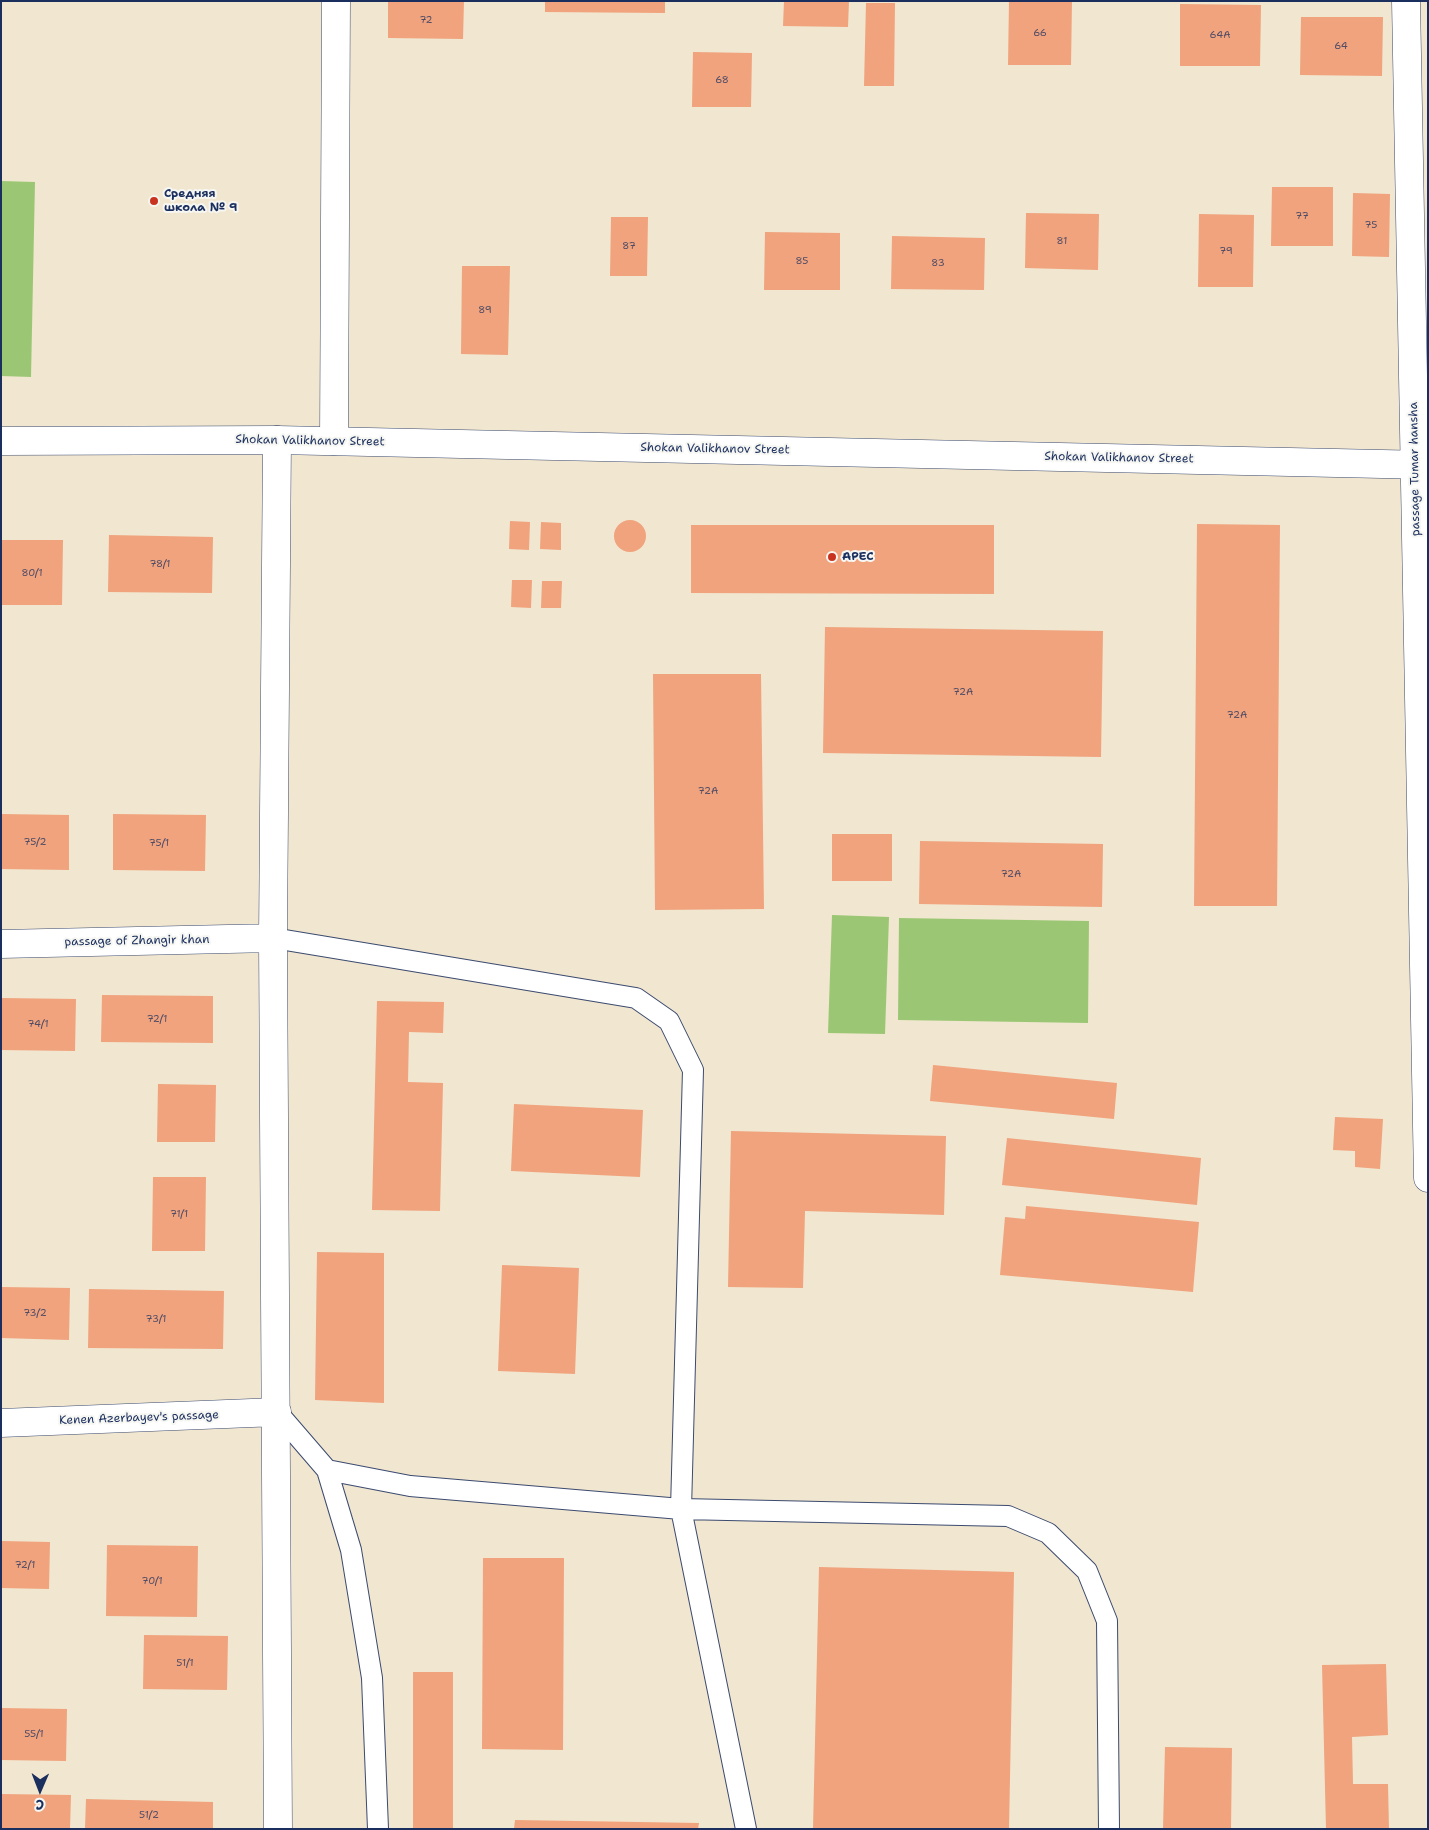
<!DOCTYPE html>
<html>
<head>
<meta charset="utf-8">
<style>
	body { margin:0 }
	#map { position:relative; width:1429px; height:1830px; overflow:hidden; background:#f1e6cf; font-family:"Shantell Sans",sans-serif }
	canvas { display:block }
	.frame { position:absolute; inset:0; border:2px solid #1b2f5e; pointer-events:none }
	.north { position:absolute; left:15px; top:1765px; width:50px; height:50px; -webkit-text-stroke:4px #f6f6f2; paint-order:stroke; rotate:181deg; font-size:14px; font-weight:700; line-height:20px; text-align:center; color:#1b2f5e }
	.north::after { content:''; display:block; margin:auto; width:18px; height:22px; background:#1b2f5e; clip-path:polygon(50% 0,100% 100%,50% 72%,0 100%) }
</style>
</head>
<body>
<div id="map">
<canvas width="1429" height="1830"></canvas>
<div class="frame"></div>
<div class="north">С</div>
</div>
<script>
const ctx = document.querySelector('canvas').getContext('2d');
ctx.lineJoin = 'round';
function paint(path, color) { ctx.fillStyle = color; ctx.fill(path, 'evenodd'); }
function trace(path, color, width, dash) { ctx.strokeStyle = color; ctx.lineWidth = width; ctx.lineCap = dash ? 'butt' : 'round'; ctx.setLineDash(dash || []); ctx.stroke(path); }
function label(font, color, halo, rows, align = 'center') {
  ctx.font = font + ' "Shantell Sans",sans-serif'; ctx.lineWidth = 4; ctx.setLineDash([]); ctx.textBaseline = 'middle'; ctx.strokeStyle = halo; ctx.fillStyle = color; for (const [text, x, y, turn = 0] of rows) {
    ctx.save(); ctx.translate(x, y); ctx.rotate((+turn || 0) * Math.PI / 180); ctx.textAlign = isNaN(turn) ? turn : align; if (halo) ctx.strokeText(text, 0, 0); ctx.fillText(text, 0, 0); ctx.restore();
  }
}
const green = new Path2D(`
	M1 181 35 182 31 377 1 376Z
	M832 915 889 917 885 1034 828 1033Z
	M899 918 1089 921 1088 1023 898 1020Z`);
const building = new Path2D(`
	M388 1H464L463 39 388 38Z
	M545 1H665V13L545 12Z
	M784 1H849L848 27 783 26Z
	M1009 1H1072L1071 65H1008Z
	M866 3H895L894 86H864Z
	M1180 4 1261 5 1260 66H1180Z
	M1301 17H1383L1382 76 1300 75Z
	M693 52 752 53 751 107H692Z
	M1272 187H1333V246H1271Z
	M1353 193 1390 194 1389 257 1352 256Z
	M1026 213 1099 214 1098 270 1025 268Z
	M1199 214 1254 215 1253 287H1198Z
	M611 217H648L647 276H610Z
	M765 232 840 233V290H764Z
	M892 236 985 238 984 290 891 289Z
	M462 266H510L508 355 461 354Z
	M614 536a16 16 0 1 1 32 0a16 16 0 1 1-32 0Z
	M510 521 530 522 529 550 509 549Z
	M541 522 561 523V550L540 549Z
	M1197 524 1280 525 1277 906H1194Z
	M691 525H994V594L691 593Z
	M109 535 213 537 212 593 108 592Z
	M1 540H63L62 605H1Z
	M512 580H532L531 608 511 607Z
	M542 581H562L561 608H541Z
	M825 627 1103 631 1101 757 823 753Z
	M653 674H761L764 909 655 910Z
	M1 814 69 815V870L1 869Z
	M113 814 206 815 205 871 113 870Z
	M832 834H892V881H832Z
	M920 841 1103 844 1102 907 919 904Z
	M102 995 213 996V1043L101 1042Z
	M1 998 76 999 75 1051 1 1050Z
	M377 1001 444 1002 443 1033 409 1032 408 1082 443 1083 440 1211 372 1210Z
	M933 1065 1117 1083 1114 1119 930 1101Z
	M158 1084 216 1085 215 1142H157Z
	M514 1104 643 1110 640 1177 511 1171Z
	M1335 1117 1383 1119 1380 1169 1355 1167V1151L1333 1150Z
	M731 1131 946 1136 944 1215 805 1211 803 1288 728 1287Z
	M1007 1138 1201 1158 1197 1205 1002 1185Z
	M153 1177H206L205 1251H152Z
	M1026 1206 1199 1222 1193 1292 1000 1275 1005 1217 1025 1219Z
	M317 1252 384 1253V1403L315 1400Z
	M502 1265 579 1268 575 1374 498 1371Z
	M1 1287 70 1288 69 1340 1 1338Z
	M89 1289 224 1291 223 1349 88 1348Z
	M1 1541 50 1542 49 1589 1 1588Z
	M107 1545 198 1546 197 1617 106 1616Z
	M483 1558H564L563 1750 482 1749Z
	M819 1567 1014 1572 1009 1829H813Z
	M144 1635 228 1636 227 1690 143 1689Z
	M1386 1664 1388 1735 1352 1737 1353 1784H1388L1389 1829H1326L1322 1665Z
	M413 1672H453V1829H413Z
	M1 1708 67 1709 66 1761 1 1760Z
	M1165 1747 1232 1748 1231 1829H1163Z
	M1 1794 71 1795 70 1829H1Z
	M86 1799 213 1802V1829H85Z
	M515 1820 699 1823 698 1829H514Z`);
const service = new Path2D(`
	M273 938 636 998 669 1021 693 1070 681 1509 746 1829
	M277 1412 327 1470 351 1550 372 1678 378 1829
	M327 1470 410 1486 681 1509 1008 1516 1048 1533 1087 1571 1107 1621 1109 1829`);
const minor = new Path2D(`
	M1406 1 1428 1178
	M277 440 273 938 278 1829
	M334 441 336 1
	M1 944 273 938
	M1 1423 277 1412`);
const secondary = new Path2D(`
	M1 441 277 440 1428 465`);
const markers = [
	[154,201,5,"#c8321e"],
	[832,557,5,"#c8321e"]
];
const numberNames = [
	["72",426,20],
	["66",1040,33],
	["64А",1220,35],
	["64",1341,46],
	["68",722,80],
	["77",1302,216],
	["75",1371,225],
	["81",1062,241],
	["87",629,246],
	["79",1226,251],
	["85",802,261],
	["83",938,263],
	["89",485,310],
	["78/1",160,564],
	["80/1",32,573],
	["72А",963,692],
	["72А",1237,715],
	["72А",708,791],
	["75/2",35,842],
	["75/1",159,843],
	["72А",1011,874],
	["72/1",157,1019],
	["74/1",38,1024],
	["71/1",179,1214],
	["73/2",35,1313],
	["73/1",156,1319],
	["72/1",25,1565],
	["70/1",152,1581],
	["51/1",185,1663],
	["55/1",34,1734],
	["51/2",149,1815]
];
const poiNames = [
	["Средняя",164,194],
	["школа № 9",164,208],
	["APEC",842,557]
];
const streetNames = [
	["Shokan Valikhanov Street",310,441,1],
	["Shokan Valikhanov Street",715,449,1],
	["Shokan Valikhanov Street",1119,458,1],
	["passage Tumar hansha",1415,469,-91],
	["passage of Zhangir khan",137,941,-1],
	["Kenen Azerbayev's passage",139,1418,-2]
];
paint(green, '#9bc774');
paint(building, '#f0a37d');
trace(service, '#3b4a6f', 22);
trace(minor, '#3b4a6f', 29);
trace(secondary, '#3b4a6f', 29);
trace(service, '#fff', 20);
trace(minor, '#fff', 28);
trace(secondary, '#fff', 28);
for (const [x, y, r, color] of markers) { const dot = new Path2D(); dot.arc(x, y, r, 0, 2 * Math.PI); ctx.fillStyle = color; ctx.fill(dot); trace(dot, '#f6f6f2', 2); }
label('10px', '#504c66', null, numberNames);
label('bold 12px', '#1b2f5e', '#f6f6f2', poiNames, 'left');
label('12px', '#1b2f5e', '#f6f6f2', streetNames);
</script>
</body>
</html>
